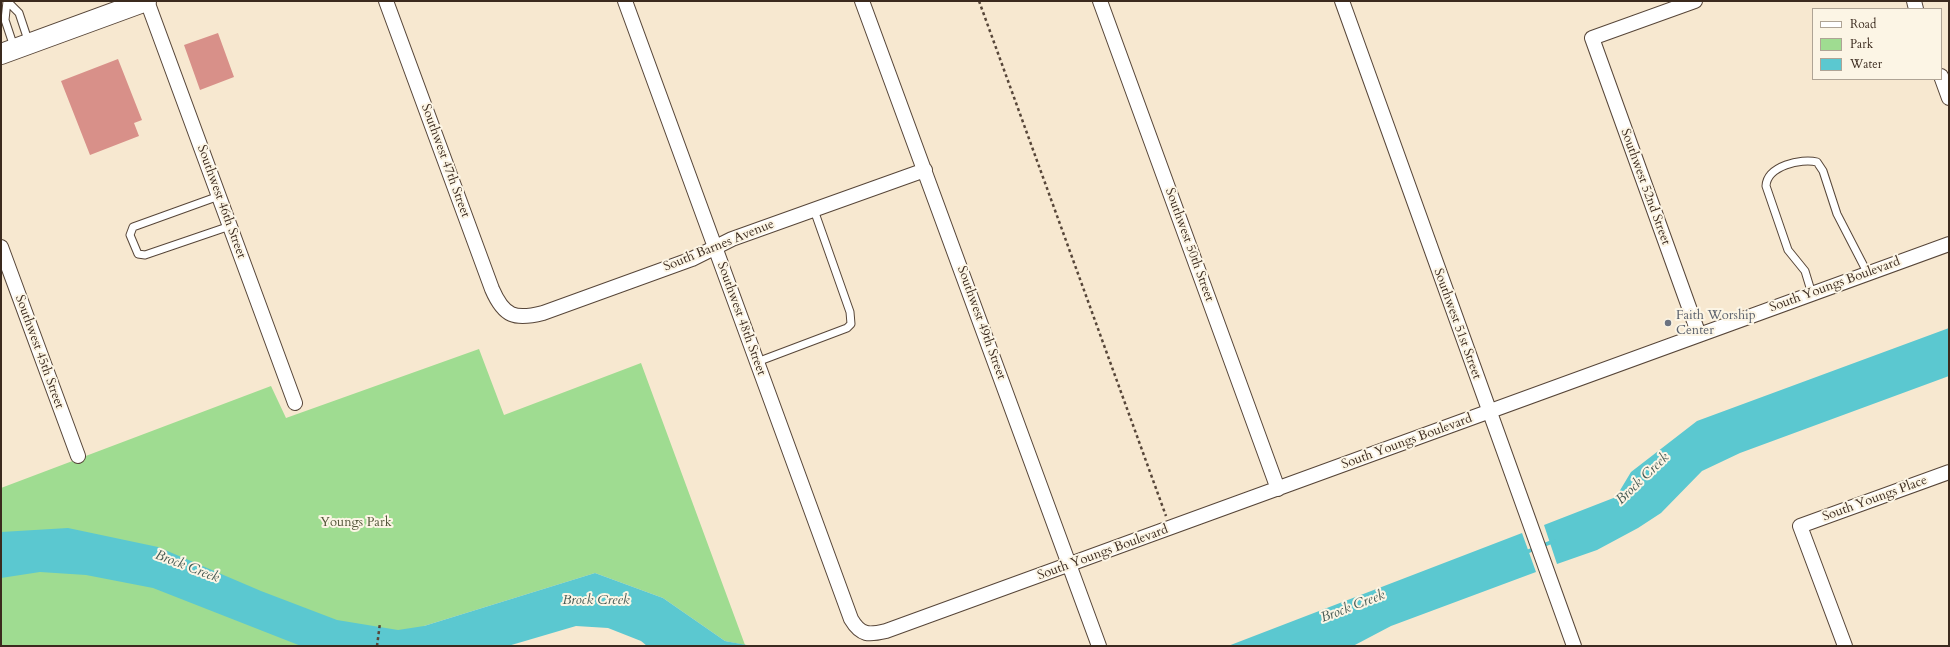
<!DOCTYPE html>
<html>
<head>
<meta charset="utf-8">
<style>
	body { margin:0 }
	#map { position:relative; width:1950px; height:647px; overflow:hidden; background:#f7e8d0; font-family:Cardo,serif }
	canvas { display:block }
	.frame { position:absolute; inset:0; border:2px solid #3b2a1e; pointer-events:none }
	.legend { position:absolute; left:1812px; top:8px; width:130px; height:72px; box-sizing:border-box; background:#fcf5e5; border:1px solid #afa495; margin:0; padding:5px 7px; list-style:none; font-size:12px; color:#3b2a1e }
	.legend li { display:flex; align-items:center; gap:8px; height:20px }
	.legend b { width:20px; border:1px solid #afa495 }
</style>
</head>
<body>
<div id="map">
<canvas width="1950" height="647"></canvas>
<div class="frame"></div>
<ul class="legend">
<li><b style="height:5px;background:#fff"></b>Road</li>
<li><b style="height:11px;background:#9fdc91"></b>Park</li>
<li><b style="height:11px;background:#5bc8d0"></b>Water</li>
</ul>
</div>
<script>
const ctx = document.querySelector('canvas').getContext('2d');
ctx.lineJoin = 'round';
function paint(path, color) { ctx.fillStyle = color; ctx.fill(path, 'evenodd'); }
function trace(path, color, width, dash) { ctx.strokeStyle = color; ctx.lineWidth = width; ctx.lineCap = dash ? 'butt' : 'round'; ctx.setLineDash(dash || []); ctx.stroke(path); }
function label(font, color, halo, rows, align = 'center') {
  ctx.font = font + ' Cardo,serif'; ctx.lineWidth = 4; ctx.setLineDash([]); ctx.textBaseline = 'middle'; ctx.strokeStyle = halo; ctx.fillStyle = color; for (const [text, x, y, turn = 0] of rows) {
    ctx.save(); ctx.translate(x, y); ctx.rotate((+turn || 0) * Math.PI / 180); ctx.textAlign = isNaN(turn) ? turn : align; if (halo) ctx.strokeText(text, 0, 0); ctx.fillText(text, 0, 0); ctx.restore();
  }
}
const green = new Path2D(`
	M479 349 504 415 641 363 745 645 725 641 663 598 595 573 424 626 425 646H1V488L271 386 286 418Z`);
const water = new Path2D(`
	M1949 328V376L1740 453 1702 471 1661 513 1638 528 1597 550 1557 564 1544 525 1616 497 1631 472 1697 421Z
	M68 528 158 547 261 591 337 620 398 630 424 626 595 573 663 598 725 641 752 646H647L641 641 608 628 576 626 508 646H301L153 588 86 575 40 572 1 578V532Z
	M1522 533 1536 572 1391 626 1353 646H1228Z`);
const stream = new Path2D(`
	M1524 553 1554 541`);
const building = new Path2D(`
	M218 33 234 77 200 90 184 45Z
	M118 59 142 120 134 123 139 136 90 155 61 81Z`);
const path = new Path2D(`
	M979 1 1166 516
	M377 646 380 623`);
const lane = new Path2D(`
	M7 1 5 20 14 47
	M7 1 19 13 29 43
	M219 196 133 227 130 235 138 254 145 255 230 226
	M1812 294 1805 271 1788 250 1766 186C1767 166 1801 158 1817 162L1823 171 1837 214 1868 274
	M757 362 847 328 851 324 850 312 814 210`);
const street = new Path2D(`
	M147 1 295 403
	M386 1 492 289C504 317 515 320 543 313L692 259 732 239 925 170
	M625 1 851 619C861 636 869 635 886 631L1949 244
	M862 1 1099 646
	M1100 1 1278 489
	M1342 1 1574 646
	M1695 1 1592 38 1699 335
	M1914 1 1916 9
	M1941 76 1949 98
	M1 247 78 456
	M1845 646 1800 526 1949 472`);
const secondary = new Path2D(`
	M1 54 146 1`);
const markers = [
	[1668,323,4,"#6b7280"]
];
const streetNames = [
	["Southwest 47th Street",445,161,70],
	["Southwest 52nd Street",1645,187,70],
	["Southwest 46th Street",221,202,70],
	["Southwest 50th Street",1189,245,70],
	["South Barnes Avenue",719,246,-22],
	["South Youngs Boulevard",1835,285,-20],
	["Southwest 48th Street",741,319,70],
	["Southwest 49th Street",981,323,70],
	["Southwest 51st Street",1457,324,70],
	["Southwest 45th Street",39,352,70],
	["South Youngs Boulevard",1407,442,-20],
	["South Youngs Place",1875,499,-20],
	["South Youngs Boulevard",1103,553,-20]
];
const worshipNames = [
	["Faith Worship",1676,316],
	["Center",1676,331]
];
const parkNames = [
	["Youngs Park",356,523]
];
const waterNames = [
	["Brock Creek",1643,479,-44],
	["Brock Creek",187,567,21],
	["Brock Creek",596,601],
	["Brock Creek",1353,607,-21]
];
paint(green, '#9fdc91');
paint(water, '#5bc8d0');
trace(stream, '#5bc8d0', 4);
paint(building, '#d89089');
trace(lane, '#574639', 9);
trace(street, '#574639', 16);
trace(secondary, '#574639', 22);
trace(path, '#574639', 2.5, [3, 3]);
trace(lane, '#fff', 7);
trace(street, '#fff', 14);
trace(secondary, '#fff', 20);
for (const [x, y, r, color] of markers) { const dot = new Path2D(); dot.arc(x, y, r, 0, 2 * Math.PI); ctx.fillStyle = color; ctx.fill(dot); trace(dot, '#fcf5e5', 1.5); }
label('13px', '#3b2a1e', '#fcf5e5', streetNames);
label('13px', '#5b616d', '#fcf5e5', worshipNames, 'left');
label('13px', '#54563b', '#fcf5e5', parkNames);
label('italic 14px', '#455953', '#fcf5e5', waterNames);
</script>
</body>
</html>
